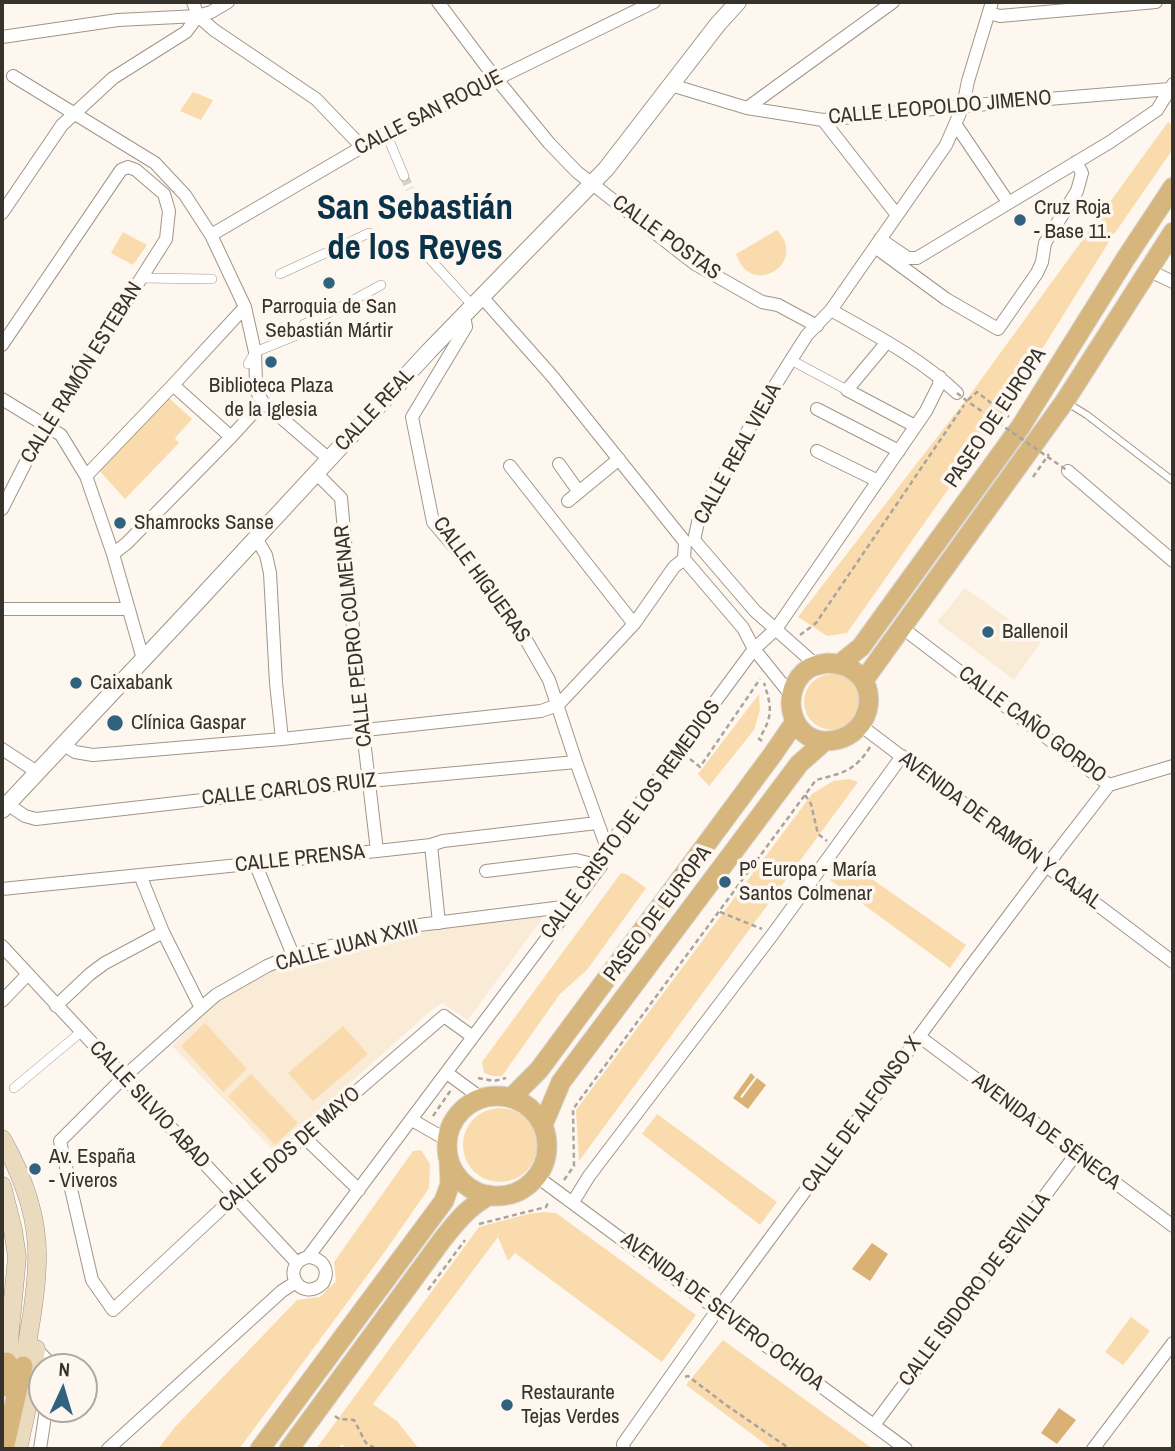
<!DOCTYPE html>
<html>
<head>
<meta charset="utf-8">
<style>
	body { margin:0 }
	#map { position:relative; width:1175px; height:1451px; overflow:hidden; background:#fdf7ef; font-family:"Archivo Narrow",sans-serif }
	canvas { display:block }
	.frame { position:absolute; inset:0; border:4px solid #36322c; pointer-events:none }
	.north { position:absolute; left:28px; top:1353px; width:70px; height:70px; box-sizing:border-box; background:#fdf7ef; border:2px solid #ada8a1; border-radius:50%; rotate:4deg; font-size:19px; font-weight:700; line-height:28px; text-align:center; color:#36322c }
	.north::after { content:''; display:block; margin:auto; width:24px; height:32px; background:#30627f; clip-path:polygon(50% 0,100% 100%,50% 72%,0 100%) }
</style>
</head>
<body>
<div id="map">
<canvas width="1175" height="1451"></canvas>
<div class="frame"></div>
<div class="north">N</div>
</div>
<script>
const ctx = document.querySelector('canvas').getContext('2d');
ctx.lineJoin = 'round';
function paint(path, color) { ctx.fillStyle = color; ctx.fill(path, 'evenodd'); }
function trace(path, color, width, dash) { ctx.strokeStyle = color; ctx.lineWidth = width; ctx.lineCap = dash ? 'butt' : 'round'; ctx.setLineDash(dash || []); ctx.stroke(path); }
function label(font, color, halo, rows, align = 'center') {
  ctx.font = font + ' "Archivo Narrow",sans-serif'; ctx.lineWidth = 7; ctx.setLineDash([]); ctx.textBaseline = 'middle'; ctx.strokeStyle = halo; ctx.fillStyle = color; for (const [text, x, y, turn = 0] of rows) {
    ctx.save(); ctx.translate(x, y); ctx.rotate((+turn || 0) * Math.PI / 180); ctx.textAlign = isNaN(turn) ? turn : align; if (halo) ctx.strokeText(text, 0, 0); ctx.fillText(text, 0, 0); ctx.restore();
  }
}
const built = new Path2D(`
	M965 588 1041 642 1014 680 937 622Z
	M544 916 468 1020 442 1003 427 1014 274 1151 172 1046 220 997 297 960 437 929Z`);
const green = new Path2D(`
	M193 92 213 100 201 120 180 111Z
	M1168 122 1173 126V149L1112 237 1004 410 847 633 827 636 798 617 972 392Z
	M777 230C809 264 750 299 736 254Z
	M123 232 147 245 133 265 111 253Z
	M168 397 192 419 175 438 179 443 125 499 98 469Z
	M804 702a28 28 0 1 1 56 0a28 28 0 1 1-56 0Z
	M759 694 760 710 754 730 709 786 698 774Z
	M850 779 858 782 579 1161 576 1110 812 794 833 781Z
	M845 860 966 945 950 968 830 880Z
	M621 873 628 875 646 888 587 970 560 994 502 1076H493L484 1073 482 1062Z
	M205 1023 247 1069 223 1092 181 1046Z
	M343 1026 368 1054 313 1101 288 1073Z
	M251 1074 298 1123 275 1145 228 1096Z
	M463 1145a37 37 0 1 1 74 0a37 37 0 1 1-74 0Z
	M657 1114 777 1202 760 1225 642 1134Z
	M421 1150 430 1164 429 1188 386 1250 239 1449H158L175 1427 297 1300 320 1297 336 1281 334 1262 413 1151Z
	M544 1212 556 1213 696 1315 662 1362 515 1253 508 1261 498 1237 373 1404 397 1421 419 1449H347L342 1444 338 1449H316L479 1227 528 1214Z
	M1131 1317 1150 1331 1123 1365 1105 1352Z
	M723 1340 873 1449H772L686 1385Z`);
const water = new Path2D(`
	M751 1073 755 1077 740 1097 742 1098 757 1078 766 1085 748 1109 733 1098Z
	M872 1243 888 1254 870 1281 852 1269Z
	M1059 1408 1076 1420 1057 1444 1041 1433Z`);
const pedestrianTunnel = new Path2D(`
	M404 176 410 189`);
const path = new Path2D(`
	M968 400 977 392 1009 417
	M1033 477 1049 454
	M800 635 816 623 964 405
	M762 741 759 739C773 716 772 708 764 683
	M690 759 700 767 760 679
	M805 795 811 804 818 834 827 841
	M720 912 762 929
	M478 1078 494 1081 506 1078
	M433 1116 451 1090
	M564 1180 574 1166 573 1109 816 780C843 773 855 771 870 747
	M479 1224 546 1207 548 1203
	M428 1290 465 1240
	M685 1377 688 1376 726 1405 790 1449
	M335 1416 339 1419 354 1420 366 1443 376 1449`);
const service = new Path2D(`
	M1066 402 1087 415 1173 481`);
const pedestrian = new Path2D(`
	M386 133 404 176
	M430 259 473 306
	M280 274 369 233
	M141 278 212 279
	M791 360 847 390
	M248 364 255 352 307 331 304 324 337 309 381 285
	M14 1088 81 1032`);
const minor = new Path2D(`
	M193 2 198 16
	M438 2 486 66 549 143 577 172 695 264 762 302 778 305 817 326
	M989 13 1000 16 1156 2
	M198 16 214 30 316 99 361 146
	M2 37 118 20 198 16 211 12 228 2
	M13 76 155 163 185 195 211 235 245 307 255 352 256 383 258 394 263 402 329 459
	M671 85 747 108 823 120 963 106 1170 89 1173 84
	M747 108 893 2
	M823 120 897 215
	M956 125 1008 202
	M2 213 62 125 113 78 186 32 198 16
	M211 235 386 133 654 2
	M880 239 908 258H917L1110 142 1157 110 1170 89 1173 90
	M875 247 946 299 998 329 1037 273 1042 262 1045 243 1077 191 1082 173 1076 162
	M1148 270 1173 282
	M482 297 552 376 685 542
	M831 310C875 335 920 358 957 393
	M464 315 466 327 412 417 433 522 479 576 517 624 549 680 576 762 607 848
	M887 342 847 390 915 426
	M2 345 121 170 128 167 136 170 164 194 169 211 166 239 31 452 2 509
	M173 385 231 437
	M2 399 61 435 86 476 113 554 143 659
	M817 409 899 451
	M817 451 878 481
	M559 464 579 492
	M510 466 634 624
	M1068 471 1173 561
	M316 473 341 498 361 714 377 851
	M86 476 173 385 245 307
	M568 501 619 459
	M256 538 266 555 270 573 276 683 282 739
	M694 540 699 518 756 416 791 360 807 335 831 310 946 145 963 106 968 81 992 2
	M694 540 755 611 816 665
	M113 554 127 543 231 437 263 402
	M684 559 743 628 754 649 791 695
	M2 609H129
	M901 627 1109 785
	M860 725 1173 962
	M63 744 75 752 93 755 282 739 541 711 558 705 634 624 674 567 684 559 685 542
	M2 749 37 772
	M1109 785 1173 766
	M7 804 25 816 36 819 369 781 576 762
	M431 845 439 923
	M255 863 293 955
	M486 871 576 860 601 866
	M140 875 163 932 201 1008
	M2 889 377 851 431 845 443 841 597 823
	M2 946 297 1263
	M2 1001 28 974
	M56 1006 90 974 105 963 163 932
	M473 1037 444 1016 234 1197 113 1310 92 1280 60 1141 124 1077 201 1008 216 995 267 966 293 955 419 925 571 906
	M920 1037 1173 1226
	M447 1073 481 1098
	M412 1120 447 1140
	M304 1137 359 1190
	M536 1176 906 1449
	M573 1202 589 1176 773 934 902 756
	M308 1257C323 1258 330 1270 323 1283 300 1305 278 1265 308 1257L601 866 607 848 754 649 776 629 926 411 939 385 940 377
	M36 1349 54 1367
	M874 1425 1076 1154
	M40 1449 46 1409
	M108 1449 282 1291 296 1282
	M624 1449 623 1444 718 1309 971 966 1047 865 1109 785
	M1093 1449 1173 1343`);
const tertiary = new Path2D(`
	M2 810 197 602 429 351 606 169 718 24 738 2`);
const secondary = new Path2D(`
	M2 1139C23 1176 39 1220 37 1263 36 1298 29 1332 23 1366
	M2 1186 13 1230 17 1257 7 1362
	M18 1449 29 1399 36 1349`);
const primary = new Path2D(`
	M828 663C888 666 877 742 825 741 789 740 779 689 808 669 814 665 821 664 828 663Z
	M841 663 861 647 1021 426 1126 258 1173 187
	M864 680 1065 401 1173 232
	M447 1146a50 50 0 1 1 100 0a50 50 0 1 1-100 0Z
	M512 1097 539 1070 773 754 795 722
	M543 1125 561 1082 799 764 825 741
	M2 1387 7 1362
	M4 1449 23 1366
	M260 1449 444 1201 450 1184 449 1163
	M289 1449 442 1240C457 1221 468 1207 490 1195`);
const pathBridge = new Path2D(`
	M957 393 967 401 1068 471`);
const markers = [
	[1020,220,7,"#30627f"],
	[329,283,7,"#30627f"],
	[271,362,7,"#30627f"],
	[120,523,7,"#30627f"],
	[988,632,7,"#30627f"],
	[76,683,7,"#30627f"],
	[115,723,9,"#30627f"],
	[725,882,7,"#30627f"],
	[35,1169,7,"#30627f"],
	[507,1405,7,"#30627f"]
];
const streetNames = [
	["CALLE LEOPOLDO JIMENO",940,108,-5],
	["CALLE SAN ROQUE",429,113,-27],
	["CALLE POSTAS",666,238,36],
	["CALLE RAMÓN ESTEBAN",82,373,-58],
	["CALLE REAL",375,410,-47],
	["PASEO DE EUROPA",996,418,-56],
	["CALLE REAL VIEJA",738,454,-61],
	["CALLE HIGUERAS",481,580,54],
	["CALLE PEDRO COLMENAR",354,636,-96],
	["CALLE CAÑO GORDO",1032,725,37],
	["CALLE CARLOS RUIZ",289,790,-6],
	["CALLE CRISTO DE LOS REMEDIOS",631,820,-54],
	["AVENIDA DE RAMÓN Y CAJAL",1000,831,37],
	["CALLE PRENSA",300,859,-6],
	["PASEO DE EUROPA",658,914,-53],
	["CALLE JUAN XXIII",347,946,-15],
	["CALLE SILVIO ABAD",149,1105,47],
	["CALLE DE ALFONSO X",862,1115,-54],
	["AVENIDA DE SÉNECA",1046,1132,37],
	["CALLE DOS DE MAYO",290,1150,-41],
	["CALLE ISIDORO DE SEVILLA",975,1290,-53],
	["AVENIDA DE SEVERO OCHOA",722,1312,37]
];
const poiNames = [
	["Cruz Roja",1034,208],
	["- Base 11.",1034,232],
	["Parroquia de San",329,307,"center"],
	["Sebastián Mártir",329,331,"center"],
	["Biblioteca Plaza",271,386,"center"],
	["de la Iglesia",271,410,"center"],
	["Shamrocks Sanse",134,523],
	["Ballenoil",1002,632],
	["Caixabank",90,683],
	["Clínica Gaspar",131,723],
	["Pº Europa - María",739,870],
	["Santos Colmenar",739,894],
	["Av. España",49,1157],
	["- Viveros",49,1181],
	["Restaurante",521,1393],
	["Tejas Verdes",521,1417]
];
const townNames = [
	["San Sebastián",415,210],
	["de los Reyes",415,250]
];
paint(built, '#faebd6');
paint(green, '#fadbad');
paint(water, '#dab174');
trace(pedestrianTunnel, '#d5d0c8', 9, [9, 4.5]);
trace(service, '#9f9688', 8);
trace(pedestrian, '#9f9688', 10);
trace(minor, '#9f9688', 14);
trace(tertiary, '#9f9688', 18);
trace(secondary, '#9f9688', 19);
trace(primary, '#d7d6d5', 21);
trace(path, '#a9a49d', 2.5, [5, 3.5]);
trace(service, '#fff', 6);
trace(pedestrian, '#fff', 9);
trace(minor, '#fff', 12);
trace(tertiary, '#fff', 16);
trace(secondary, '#eadabe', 18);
trace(primary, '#d6b67d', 19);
trace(pathBridge, '#a9a49d', 2.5, [5, 3.5]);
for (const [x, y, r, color] of markers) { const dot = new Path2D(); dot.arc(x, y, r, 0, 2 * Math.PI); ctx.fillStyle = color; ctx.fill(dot); trace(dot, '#fdf7ef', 2.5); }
label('21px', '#36322c', '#fdf7ef', streetNames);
label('21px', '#36322c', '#fdf7ef', poiNames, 'left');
label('bold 35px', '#08334a', '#fdf7ef', townNames);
</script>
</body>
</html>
